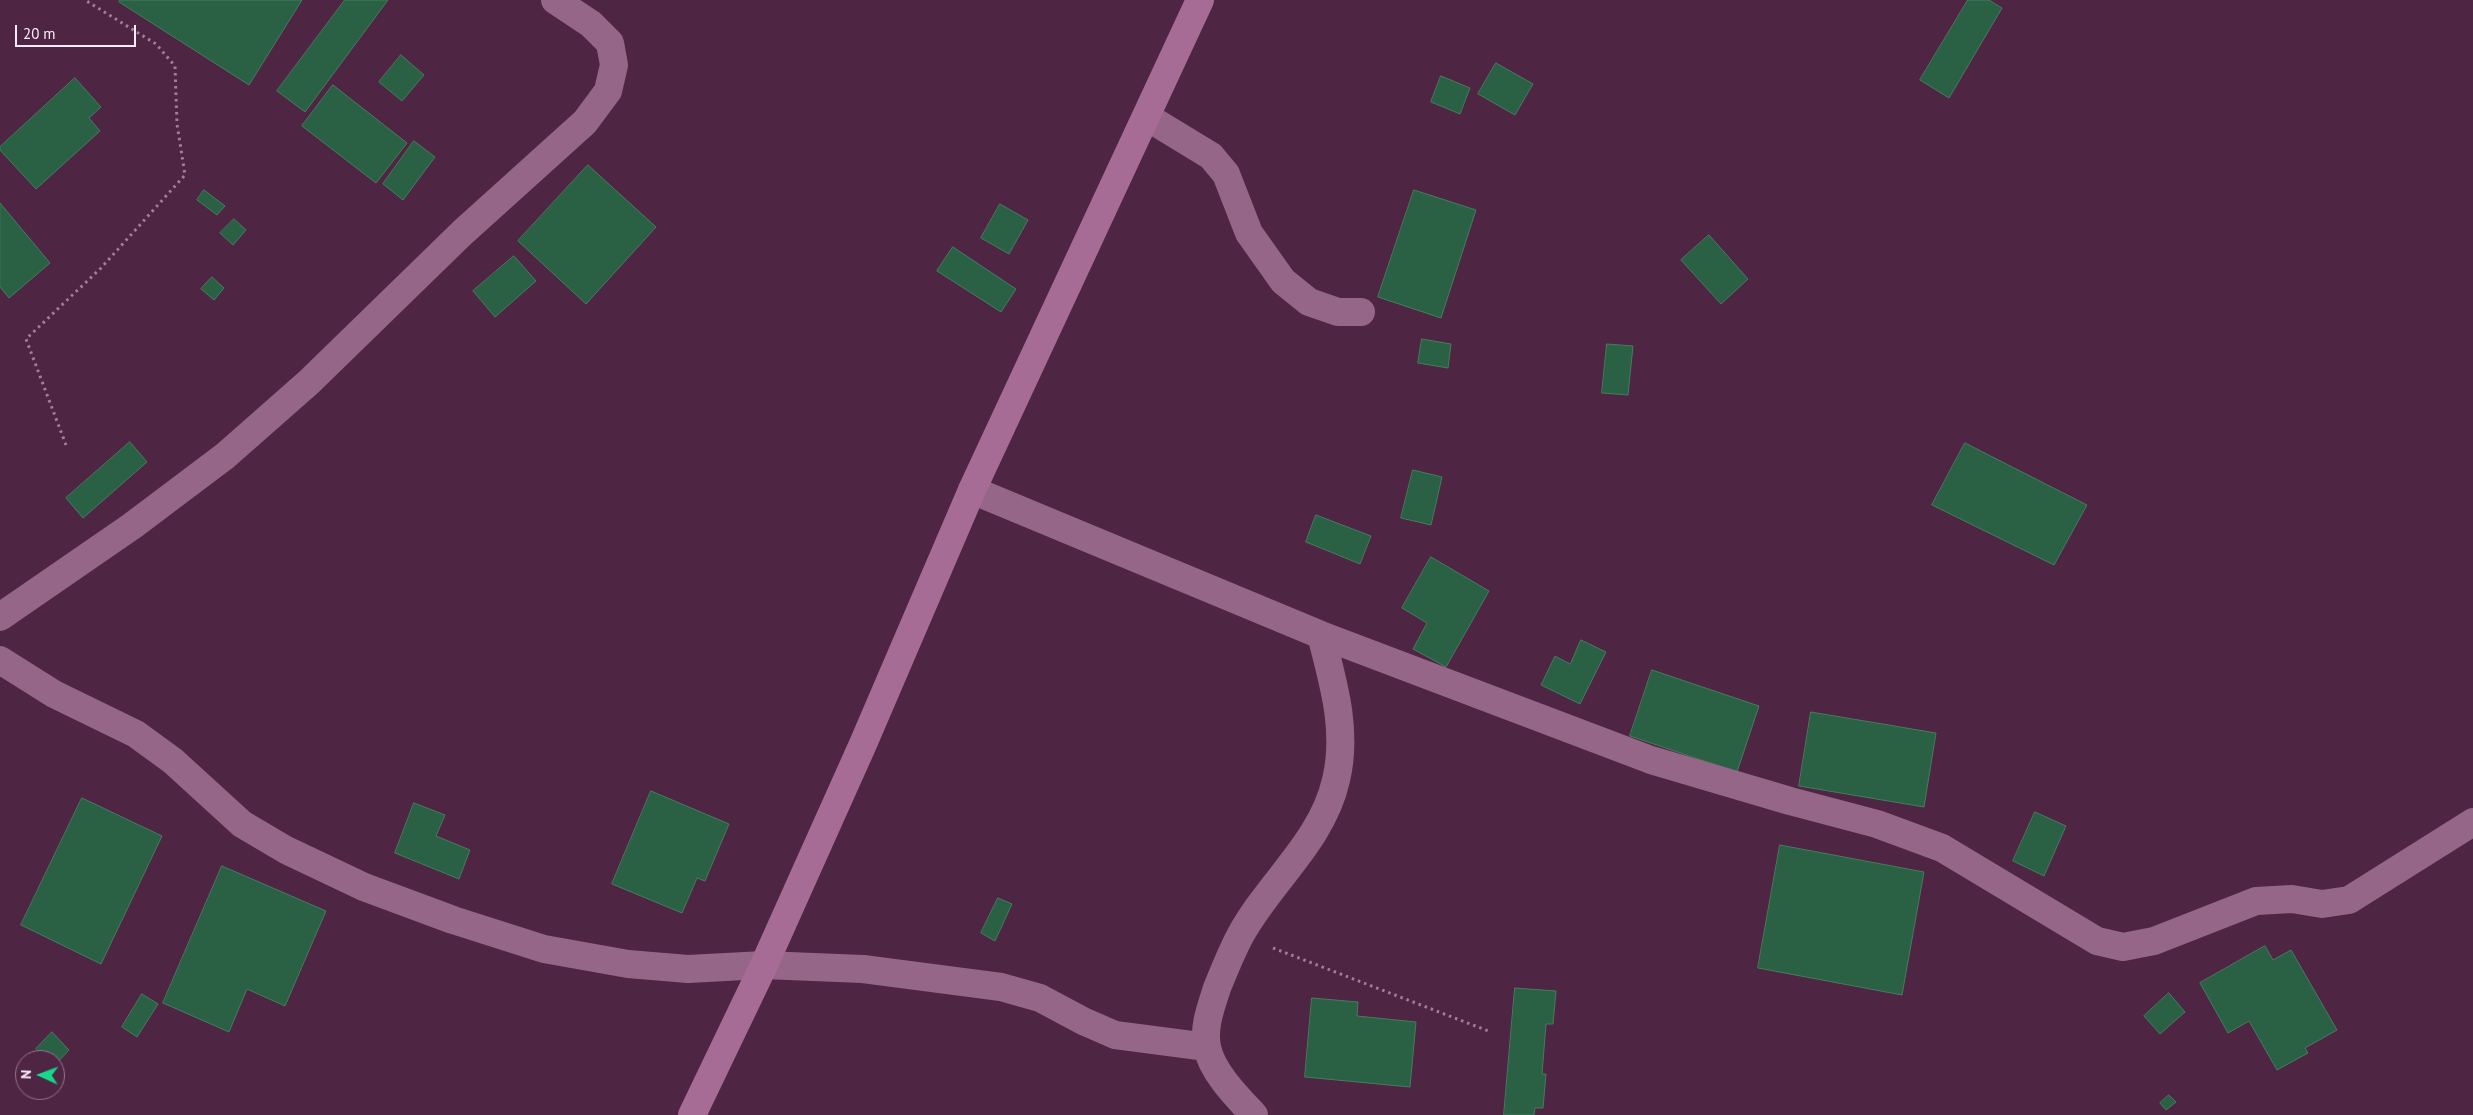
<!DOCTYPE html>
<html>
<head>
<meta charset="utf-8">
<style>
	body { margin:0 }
	#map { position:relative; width:2473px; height:1115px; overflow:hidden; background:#4f2544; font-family:"PT Sans",sans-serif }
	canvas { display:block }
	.north { position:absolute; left:15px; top:1050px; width:50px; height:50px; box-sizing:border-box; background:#4f2544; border:1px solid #95758c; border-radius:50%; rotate:272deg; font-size:14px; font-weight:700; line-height:20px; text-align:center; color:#fdecf7 }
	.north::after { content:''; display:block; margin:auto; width:18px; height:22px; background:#14d989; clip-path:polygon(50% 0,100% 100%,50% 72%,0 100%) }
	.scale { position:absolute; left:15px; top:25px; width:121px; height:22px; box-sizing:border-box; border:2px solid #fdecf7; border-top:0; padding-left:6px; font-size:15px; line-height:18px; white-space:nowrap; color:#fdecf7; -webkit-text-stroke:4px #4f2544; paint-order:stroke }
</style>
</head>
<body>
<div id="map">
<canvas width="2473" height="1115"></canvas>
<div class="north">N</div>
<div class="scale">20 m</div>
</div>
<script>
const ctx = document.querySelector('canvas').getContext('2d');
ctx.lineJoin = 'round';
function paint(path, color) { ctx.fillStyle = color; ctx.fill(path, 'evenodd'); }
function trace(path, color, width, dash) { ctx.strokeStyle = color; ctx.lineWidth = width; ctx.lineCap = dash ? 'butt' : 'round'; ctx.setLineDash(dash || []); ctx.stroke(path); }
const building = new Path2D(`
	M120 0H302L249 85 119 2Z
	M345 0H388L305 112 277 91Z
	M1968 0H1989L2002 8 1949 98 1920 80Z
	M401 55 424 75 402 101 379 82Z
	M1496 63 1533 84 1515 115 1478 94Z
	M1441 76 1470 88 1460 114 1431 102Z
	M75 78 101 107 89 118 100 131 36 189 0 150V147Z
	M333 85 407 143 376 183 302 126Z
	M414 141 435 157 403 200 383 184Z
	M588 165 656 227 586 304 518 241Z
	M204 190 225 206 217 215 197 200Z
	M1414 190 1476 210 1441 318 1378 297Z
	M0 203 50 263 9 298 0 287Z
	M1000 204 1028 220 1009 254 981 238Z
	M234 219 246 230 233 245 220 233Z
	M1709 235 1748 279 1721 304 1681 260Z
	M953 247 1016 289 1001 312 937 271Z
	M514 256 536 281 495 317 473 291Z
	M212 277 224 288 214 300 201 289Z
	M1422 339 1451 344 1448 368 1418 363Z
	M1607 344 1633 346 1628 395 1602 393Z
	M130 442 147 462 83 518 66 498Z
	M1965 443 2087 505 2054 565 1932 505Z
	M1413 470 1442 477 1431 525 1401 518Z
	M1316 515 1371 536 1360 564 1306 542Z
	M1431 557 1489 591 1446 667 1413 649 1427 623 1402 608Z
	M1581 640 1606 652 1580 704 1541 685 1555 656 1570 664Z
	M1652 670 1759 706 1737 772 1630 736Z
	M1811 712 1936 733 1924 807 1799 786Z
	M651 791 729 824 705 881 697 878 682 913 612 884Z
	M82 798 162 836 101 964 21 925Z
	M414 803 445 815 436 836 470 850 459 879 395 853Z
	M2035 812 2066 826 2044 876 2013 861Z
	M1780 845 1924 872 1902 995 1758 968Z
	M222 866 326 911 285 1006 247 989 229 1032 163 1003Z
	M998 898 1012 904 995 941 981 933Z
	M2265 946 2273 960 2291 950 2337 1030 2305 1048 2308 1053 2277 1070 2249 1021 2228 1033 2200 983Z
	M1515 988 1556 991 1553 1024H1546L1542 1074H1546L1543 1108H1535L1534 1115H1504Z
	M2169 993 2185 1012 2160 1034 2144 1016Z
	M142 994 158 1004 137 1037 122 1027Z
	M1312 998 1358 1002 1357 1016 1416 1022 1410 1087 1305 1077Z
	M52 1032 69 1050 55 1065V1060H48L36 1049Z
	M2169 1095 2176 1102 2166 1110 2160 1103Z`);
const path = new Path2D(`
	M66 445 26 339 101 268 185 175 177 124 175 66 156 44 85 0
	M1273 948 1491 1032`);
const street = new Path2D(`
	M1147 117 1211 156 1226 174 1249 233 1283 281 1309 302 1338 312H1361
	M972 490 1321 635 1651 760 1790 801 1877 824 1942 848 2097 941 2123 947 2154 941 2256 901 2292 899 2322 904 2349 900 2473 822
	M0 617 132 526 225 456 309 382 462 233 585 122 608 91 614 65 610 43 591 24 555 0
	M0 660 54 694 136 734 173 761 242 824 286 850 364 887 453 920 544 949 628 964 688 969 764 965 863 969 1001 987 1040 998 1083 1021 1115 1035 1207 1047
	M1254 1115C1237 1097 1212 1072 1207 1047 1203 1027 1211 1007 1217 988 1224 971 1231 953 1240 936 1269 882 1322 842 1336 780 1348 730 1333 682 1321 635`);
const secondary = new Path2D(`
	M692 1115 764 965 863 744 972 490 1200 0`);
paint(building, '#2a6144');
trace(building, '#467c5e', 1);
trace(path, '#9f8197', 3, [2.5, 4]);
trace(street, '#966688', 28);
trace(secondary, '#a66c95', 28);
</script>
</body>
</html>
